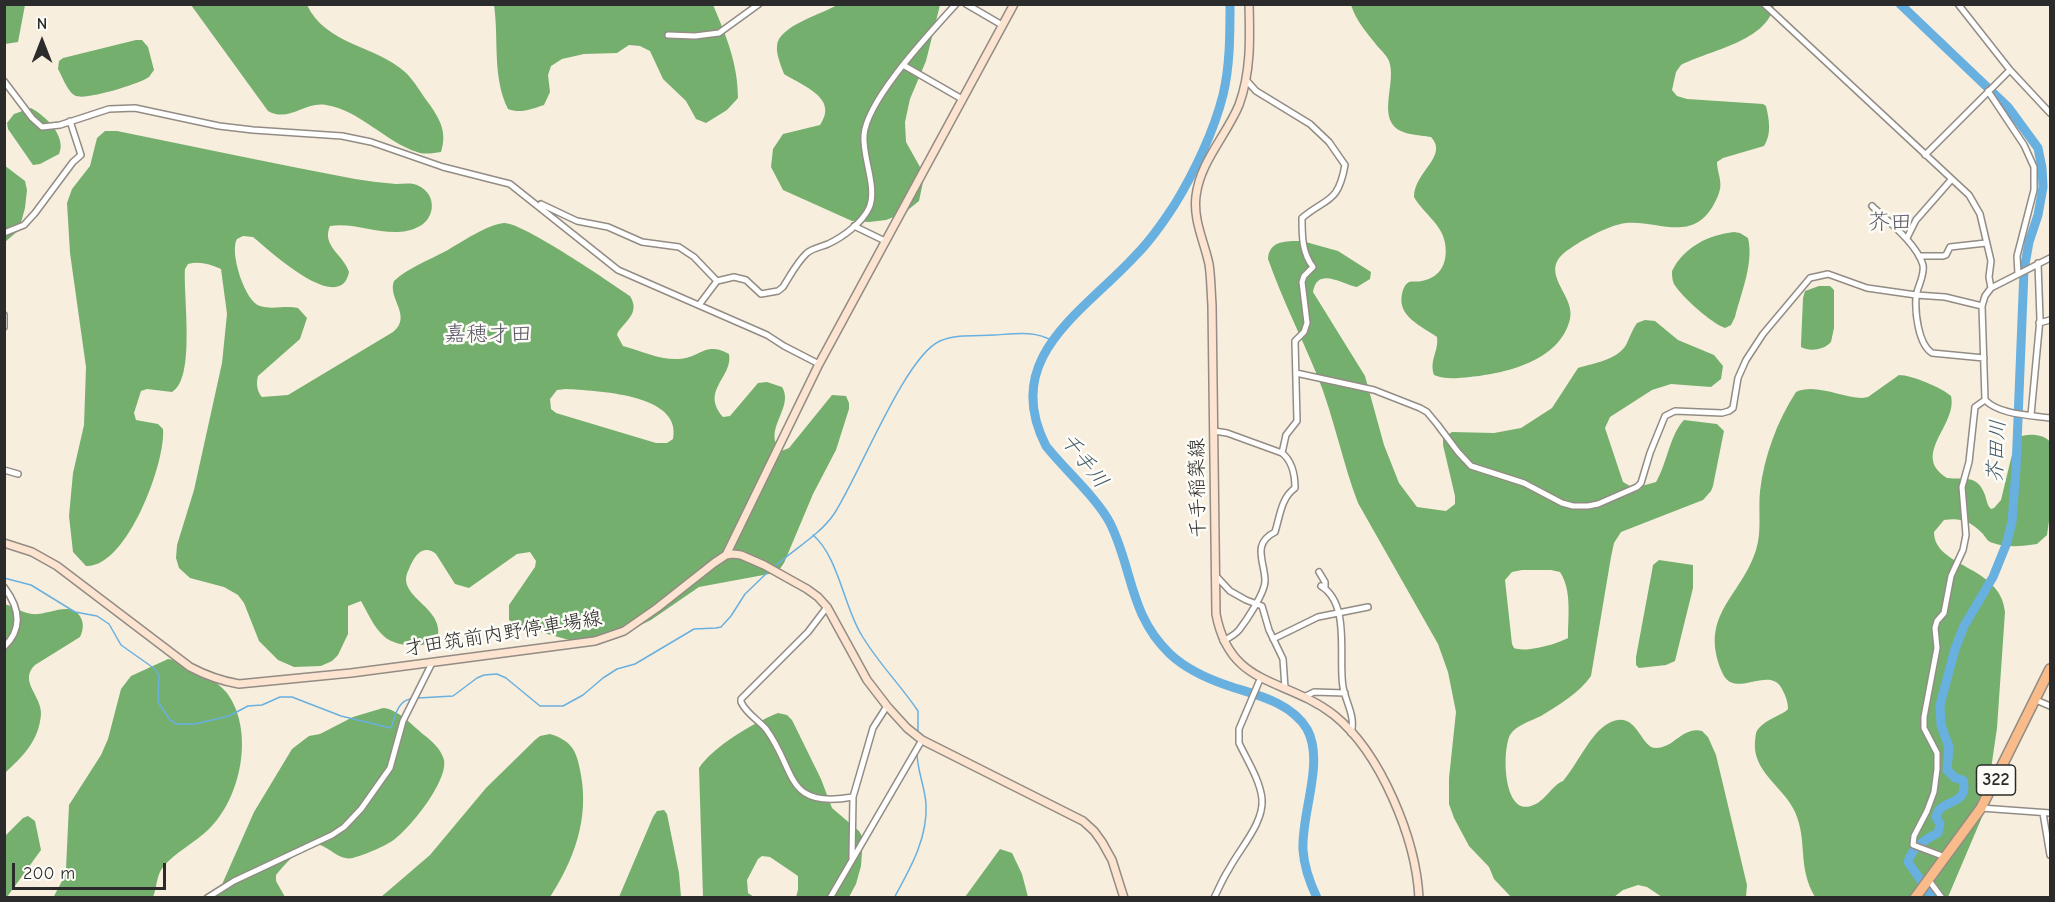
<!DOCTYPE html>
<html>
<head>
<meta charset="utf-8">
<style>
	body { margin:0 }
	#map { position:relative; width:2055px; height:902px; overflow:hidden; background:#f8eede; font-family:"Comic Neue",sans-serif }
	canvas { display:block }
	.frame { position:absolute; inset:0; border:6px solid #2b2b2b; pointer-events:none }
	.north { position:absolute; left:12px; top:12px; width:60px; height:60px; -webkit-text-stroke:4px #fdfcf7; paint-order:stroke; rotate:0deg; font-size:16px; font-weight:700; line-height:24px; text-align:center; color:#2b2b2b }
	.north::after { content:''; display:block; margin:auto; width:21px; height:27px; background:#2b2b2b; clip-path:polygon(50% 0,100% 100%,50% 72%,0 100%) }
	.scale { position:absolute; left:12px; top:863px; width:154px; height:27px; box-sizing:border-box; border:3px solid #2b2b2b; border-top:0; padding-left:8px; font-size:18px; line-height:21px; white-space:nowrap; color:#2b2b2b; -webkit-text-stroke:4px #fdfcf7; paint-order:stroke }
</style>
</head>
<body>
<div id="map">
<canvas width="2055" height="902"></canvas>
<div class="frame"></div>
<div class="north">N</div>
<div class="scale">200 m</div>
</div>
<script>
const ctx = document.querySelector('canvas').getContext('2d');
ctx.lineJoin = 'round';
function paint(path, color) { ctx.fillStyle = color; ctx.fill(path, 'evenodd'); }
function trace(path, color, width, dash) { ctx.strokeStyle = color; ctx.lineWidth = width; ctx.lineCap = dash ? 'butt' : 'round'; ctx.setLineDash(dash || []); ctx.stroke(path); }
function label(font, color, halo, rows, align = 'center') {
  ctx.font = font + ' "Comic Neue","Klee One",sans-serif'; ctx.lineWidth = 5; ctx.setLineDash([]); ctx.textBaseline = 'middle'; ctx.strokeStyle = halo; ctx.fillStyle = color; for (const [text, x, y, turn = 0] of rows) {
    ctx.save(); ctx.translate(x, y); ctx.rotate((+turn || 0) * Math.PI / 180); ctx.textAlign = isNaN(turn) ? turn : align; if (halo) ctx.strokeText(text, 0, 0); ctx.fillText(text, 0, 0); ctx.restore();
  }
}
const forest = new Path2D(`
	M4 5H25L18 42 5 44Z
	M191 5H307C326 45 375 45 405 72 414 80 422 95 430 105 441 121 447 133 441 152 434 153 424 155 417 152 386 142 359 110 326 105 305 101 289 123 268 111Z
	M494 5H713C726 35 738 64 738 98L727 110 706 123 696 119 686 101 663 79 650 51 640 46 629 45 617 53 584 54 562 59 551 66 548 75 550 92 544 105C531 109 521 114 508 109 492 77 499 39 494 5Z
	M837 5H940L926 61 910 99 905 122 906 142 920 167 923 182 919 201 904 213 886 220 869 222 852 221 783 190 771 167 773 149 783 134 820 125C839 98 803 86 784 74 781 66 776 54 777 46 778 26 822 14 837 5Z
	M1351 5H1774C1768 41 1710 50 1681 65L1676 72 1672 90 1677 96 1687 99 1763 104 1766 106C1769 119 1772 134 1764 146L1723 158 1717 162C1717 171 1722 181 1720 189 1719 195 1716 200 1713 206 1691 243 1658 220 1626 223 1608 225 1578 242 1564 253 1539 274 1576 296 1570 319 1560 361 1507 373 1470 377 1458 378 1445 380 1434 375 1429 360 1439 351 1437 337 1422 326 1397 317 1402 294 1403 290 1404 285 1409 282 1412 281 1418 282 1422 281 1442 277 1448 261 1445 243 1442 224 1423 213 1414 197 1414 172 1449 156 1431 137 1420 135 1400 135 1393 125 1381 109 1396 80 1389 61 1387 56 1382 51 1378 47 1368 34 1356 21 1351 5Z
	M136 40H142L148 47 154 70C153 71 150 76 149 77 139 84 87 100 76 96 68 93 62 76 58 69L59 61 63 58Z
	M31 108C46 116 67 137 59 154L40 164 33 165 8 129 7 123 14 114Z
	M105 131H117C197 147 276 164 355 179 369 181 383 183 396 184 404 184 412 182 419 186 436 194 436 217 420 226 391 242 360 221 330 226 321 246 344 255 349 272 340 317 268 249 253 237L243 236 237 239C229 252 245 302 260 306 272 310 286 305 298 308L307 318 300 339 258 376C256 383 257 392 262 397L288 395 393 332C413 316 387 298 394 281 408 268 429 260 446 251 460 243 488 224 504 223 522 222 611 283 630 296 640 312 627 320 618 332L617 335 623 346C642 351 659 360 679 359 701 358 704 341 729 354 733 378 700 390 723 417L730 416 758 383 767 382 782 387C795 407 761 431 781 451L789 448 832 395 846 396 849 403V409L836 450 813 494 784 563 779 570 769 574 699 587 651 620 620 635 590 640H569L516 625 509 620V605L535 567 536 561 530 552 517 554 469 588 455 584 436 554C431 550 425 548 419 553 415 556 411 564 409 569 393 598 448 606 437 641 432 645 426 644 419 645 382 647 377 630 361 601L348 606V634L338 655 332 661 321 666 294 667 278 660 259 641 244 603 238 595 224 587 190 578 179 568 176 558 177 545 194 490 222 363 227 314 221 269C210 264 199 261 188 264L185 269C183 295 196 379 172 392L147 389 141 391 134 413 136 420 158 424 163 429C166 462 127 568 86 566L73 552 69 516 73 473 84 425 86 367 70 253 67 203 72 189 90 166 97 138ZM566 389C594 391 683 393 673 439L667 443H656L556 413 551 409 550 399 557 390Z
	M4 165 25 181 27 190 25 208 19 230 5 242Z
	M1734 232 1740 233 1748 238C1754 263 1741 293 1735 317L1731 325 1725 328C1711 323 1682 297 1674 284 1672 280 1672 275 1672 271 1684 247 1708 235 1734 232Z
	M1302 241 1338 251 1371 272 1370 279 1357 287C1342 284 1317 266 1313 292L1365 376 1384 445 1399 483 1417 507 1446 511 1455 504V496L1443 445V438L1452 432 1494 433 1521 428 1552 408 1578 368C1594 363 1617 360 1626 345 1630 337 1632 330 1637 323L1645 320 1655 321 1678 340 1714 355 1723 366 1721 379 1711 387 1671 384 1652 390 1610 417 1605 428 1623 482 1630 486 1638 487 1656 482C1667 464 1670 434 1684 420L1717 424 1724 431 1713 486 1711 491 1703 500 1621 532 1614 543 1611 557 1591 676C1579 693 1559 705 1541 716 1531 721 1516 725 1510 735 1502 751 1503 815 1531 806 1545 802 1551 786 1563 781 1577 765 1591 732 1609 723 1637 708 1640 748 1656 748 1674 748 1683 726 1702 731L1708 737 1716 755 1747 885 1746 897H1662L1647 887 1638 885 1623 890 1614 897H1511L1494 879 1489 867 1469 846 1454 818 1449 804V778L1456 712 1448 672 1438 644 1358 503C1342 461 1334 417 1317 375 1301 336 1282 299 1268 259 1269 240 1287 241 1302 241ZM1522 570H1551L1560 572C1572 590 1568 617 1568 638 1557 644 1526 653 1514 648L1512 644 1505 580 1512 572Z
	M1819 286H1830L1834 290V328L1831 342C1824 350 1810 352 1801 347V344L1803 298 1805 291Z
	M1899 375C1912 375 1942 388 1951 396 1958 425 1910 455 1947 478 1966 480 1977 474 1985 495 1987 501 1987 505 1991 509L1994 508 2001 500 2016 438C2025 433 2044 433 2050 442V514L2047 535 2037 544C2024 546 2007 548 1993 543 1988 542 1986 538 1983 534 1972 522 1961 517 1944 520L1934 532C1934 568 2001 565 2005 612L1997 728 1985 810 1948 897H1815C1797 866 1808 841 1795 812 1784 787 1752 772 1755 741 1756 736 1755 732 1759 728 1765 721 1778 716 1786 711L1788 709C1788 702 1786 697 1783 691 1771 662 1734 702 1722 672 1698 615 1741 597 1756 550 1762 531 1758 511 1760 491 1764 457 1777 421 1796 392 1816 383 1842 398 1862 398L1868 397Z
	M1659 560 1693 565V588L1675 661 1666 665 1639 668 1636 665V657L1652 571 1653 565Z
	M4 604C14 606 22 613 32 614 47 616 72 599 81 618 84 624 83 631 80 637L35 665C18 681 42 696 41 714 39 741 23 756 5 773Z
	M168 659C183 660 218 681 227 693 255 731 241 798 209 829 196 842 174 853 163 867 156 876 157 888 153 897L53 898 62 881 66 869 69 805 101 755 108 739 121 689 131 676Z
	M383 708C398 709 413 726 424 735 432 741 441 749 444 760 448 781 411 827 395 839 386 846 364 855 353 858 337 862 325 840 311 845 298 849 285 864 276 875V881L285 897 216 898 254 812 292 749 309 736 320 734 353 717Z
	M778 713 787 715 792 720 821 779 832 808 859 831 863 838 861 866 856 884 849 897H796L798 890V876L770 857 762 856 758 859 747 880 748 893 754 897H703L699 768C714 746 753 723 778 713Z
	M550 734C573 741 577 752 581 775 589 819 574 860 550 897H381L430 855 486 788 535 740 540 736Z
	M664 810 667 814 679 873 681 897H619L653 817 657 811Z
	M28 816 35 821 41 850 7 897H5V836L23 818Z
	M1000 849 1012 853 1022 874 1028 897H965Z`);
const stream = new Path2D(`
	M813 535C838 556 844 606 861 634 877 662 900 684 918 711V733
	M773 568C792 550 819 536 834 514 859 476 905 356 940 341 956 334 977 336 994 335 1013 334 1036 330 1052 341
	M4 578 31 585 75 612 97 616 109 624 121 645 155 669 159 676 158 702 170 720 177 724H195L229 716 248 706 262 705 280 697H292L341 716 391 728C395 717 397 702 410 699
	M418 698 453 696 477 678 484 675 497 674 506 678 540 706H563L583 695 603 678 617 669 635 664 694 629 716 628 721 627 731 616 745 594 769 571
	M894 898C910 869 928 838 926 804 925 787 917 770 917 753`);
const river = new Path2D(`
	M1230 4C1230 35 1230 66 1223 95 1214 131 1194 173 1175 204 1164 221 1151 240 1136 255 1084 312 1000 357 1046 446 1064 469 1098 499 1110 523 1133 569 1129 615 1170 654 1186 669 1208 679 1229 686 1256 695 1291 702 1307 729 1325 762 1301 813 1303 850 1304 866 1310 883 1317 898
	M1900 4 2008 107 2038 148 2042 168 2043 187 2038 215 2029 242 2024 270 2016 469 2012 522 2006 545 1993 577 1964 626 1955 649 1940 705 1941 725 1949 747 1947 770 1955 778 1963 780C1970 807 1939 798 1936 817L1940 824 1938 833C1926 839 1912 847 1908 862L1933 898`);
const street = new Path2D(`
	M966 4 1002 25
	M1764 4 1969 195 1980 214 1991 261 1989 277 1991 288
	M1958 4 2010 70 2050 113
	M668 35 695 36 719 33 759 4
	M903 65 962 99
	M4 81 32 118 42 127 60 125 109 109 135 108 219 126 253 130 342 136 371 142 443 167 510 184 618 270 767 335 784 346 819 364
	M1247 81 1256 91 1310 124 1329 142 1345 165C1338 204 1327 197 1302 218 1302 236 1302 253 1313 267L1304 276 1302 282 1307 323 1304 332 1295 341 1297 421 1286 435 1282 453
	M1988 91 2024 145 2034 167V190L2017 256 2018 274
	M1925 155 2010 70
	M541 204 577 221 608 227 642 242 679 247 694 257 717 281
	M1872 206C1888 221 1917 244 1923 265 1925 276 1917 287 1916 297 1915 312 1918 344 1932 353L1984 358
	M854 226 885 241
	M4 233 24 225 35 213 73 162 81 155 70 121
	M1907 238 1916 220 1951 180
	M1919 256H1943L1946 255 1950 247 1986 243
	M2050 258 1991 288 1985 296 1982 306 1985 400C2000 415 2030 415 2050 418
	M699 305 717 281 734 277 746 280 761 294 778 291 783 287C790 276 797 262 807 253 813 248 821 247 828 244 843 237 862 223 869 208 878 188 862 157 864 135 867 99 931 32 956 4
	M4 315V327
	M2039 323 2050 320
	M1296 373 1374 390 1420 408 1427 412 1437 424 1458 452 1471 466 1524 483 1562 503 1573 506H1588L1598 504 1637 487 1641 483 1650 453 1665 416 1675 411 1722 413 1729 411 1733 408 1738 378 1746 360 1763 334 1810 278 1828 274 1867 288 1916 295 1945 297 1982 306
	M2031 415 2040 319 2038 263
	M1214 431 1227 433 1282 453C1292 461 1295 475 1295 488 1281 498 1280 516 1275 532 1251 544 1265 562 1265 581 1265 593 1246 621 1239 630 1235 635 1229 638 1223 641
	M4 470 18 474
	M1319 572 1325 582V588
	M1216 576 1230 591 1246 600 1262 606 1269 630 1283 659 1285 688
	M1321 586C1351 604 1338 658 1343 687 1346 703 1356 717 1351 733
	M4 587C19 607 24 628 4 647
	M827 607 808 632 741 699V702C746 713 758 720 766 729 797 771 784 809 853 797
	M1273 639 1318 617 1368 607
	M1304 697 1314 692 1345 693
	M2036 700 2050 706
	M1981 808 2050 813
	M2043 813 2050 855
	M1945 857 1913 845 1914 836 1927 811 1934 792 1937 769V753L1924 728V717L1937 648 1935 628 1937 621 1944 613 1951 576 1963 550 1966 535 1962 487 1969 462 1975 407 1985 400
	M852 858 853 797 873 728 887 706
	M1928 879 1942 898
	M207 898 234 881 332 835 344 827 361 809 390 768 403 721 432 663
	M830 898 922 740
	M1214 898C1219 888 1223 878 1229 869 1240 848 1264 823 1262 799 1260 780 1247 760 1239 743V729L1261 677`);
const secondary = new Path2D(`
	M1249 4C1250 39 1251 72 1239 105 1226 136 1200 162 1196 196 1193 220 1204 241 1209 264 1211 277 1211 292 1212 305L1216 614C1230 688 1285 677 1334 715 1381 753 1416 839 1419 898
	M4 543 32 552 57 566 190 667C207 676 221 681 239 684L351 673 595 641 624 631 657 608 714 563 726 555 733 554 741 555 764 565 807 589 818 597 827 607 867 680 887 706 907 728 922 740 1083 821 1094 831 1102 842 1112 860 1124 898
	M726 555 819 364 1014 4`);
const highway = new Path2D(`
	M1915 898 1981 808 2050 669`);
const shields = [
	[1996,780,39]
];
const shieldNames = [
	["322",1996,780]
];
const streetNames = [
	["千手稲築線",1198,488,-91],
	["才田筑前内野停車場線",503,634,-9]
];
const waterNames = [
	["芥田川",1997,451,-87],
	["千手川",1084,461,52]
];
const quarterNames = [
	["芥田",1890,223],
	["嘉穂才田",488,335]
];
paint(forest, '#75af6e');
trace(stream, '#68b0df', 1.5);
trace(river, '#68b0df', 9);
trace(street, '#928c84', 8);
trace(secondary, '#928c84', 10);
trace(highway, '#928c84', 12);
trace(street, '#fff', 5);
trace(secondary, '#fde4d1', 7);
trace(highway, '#fabb8b', 9);
for (const [x, y, w] of shields) { const box = new Path2D(); box.roundRect(x - w / 2, y - 15, w, 30, 4.5); ctx.fillStyle = '#fdfcf7'; ctx.fill(box); trace(box, '#2b2b2b', 1.5); }
label('bold 18px', '#2b2b2b', null, shieldNames);
label('20px', '#2b2b2b', '#fdfcf7', streetNames);
label('italic 21px', '#405a6a', '#fdfcf7', waterNames);
label('22px', '#5b5869', '#fdfcf7', quarterNames);
</script>
</body>
</html>
